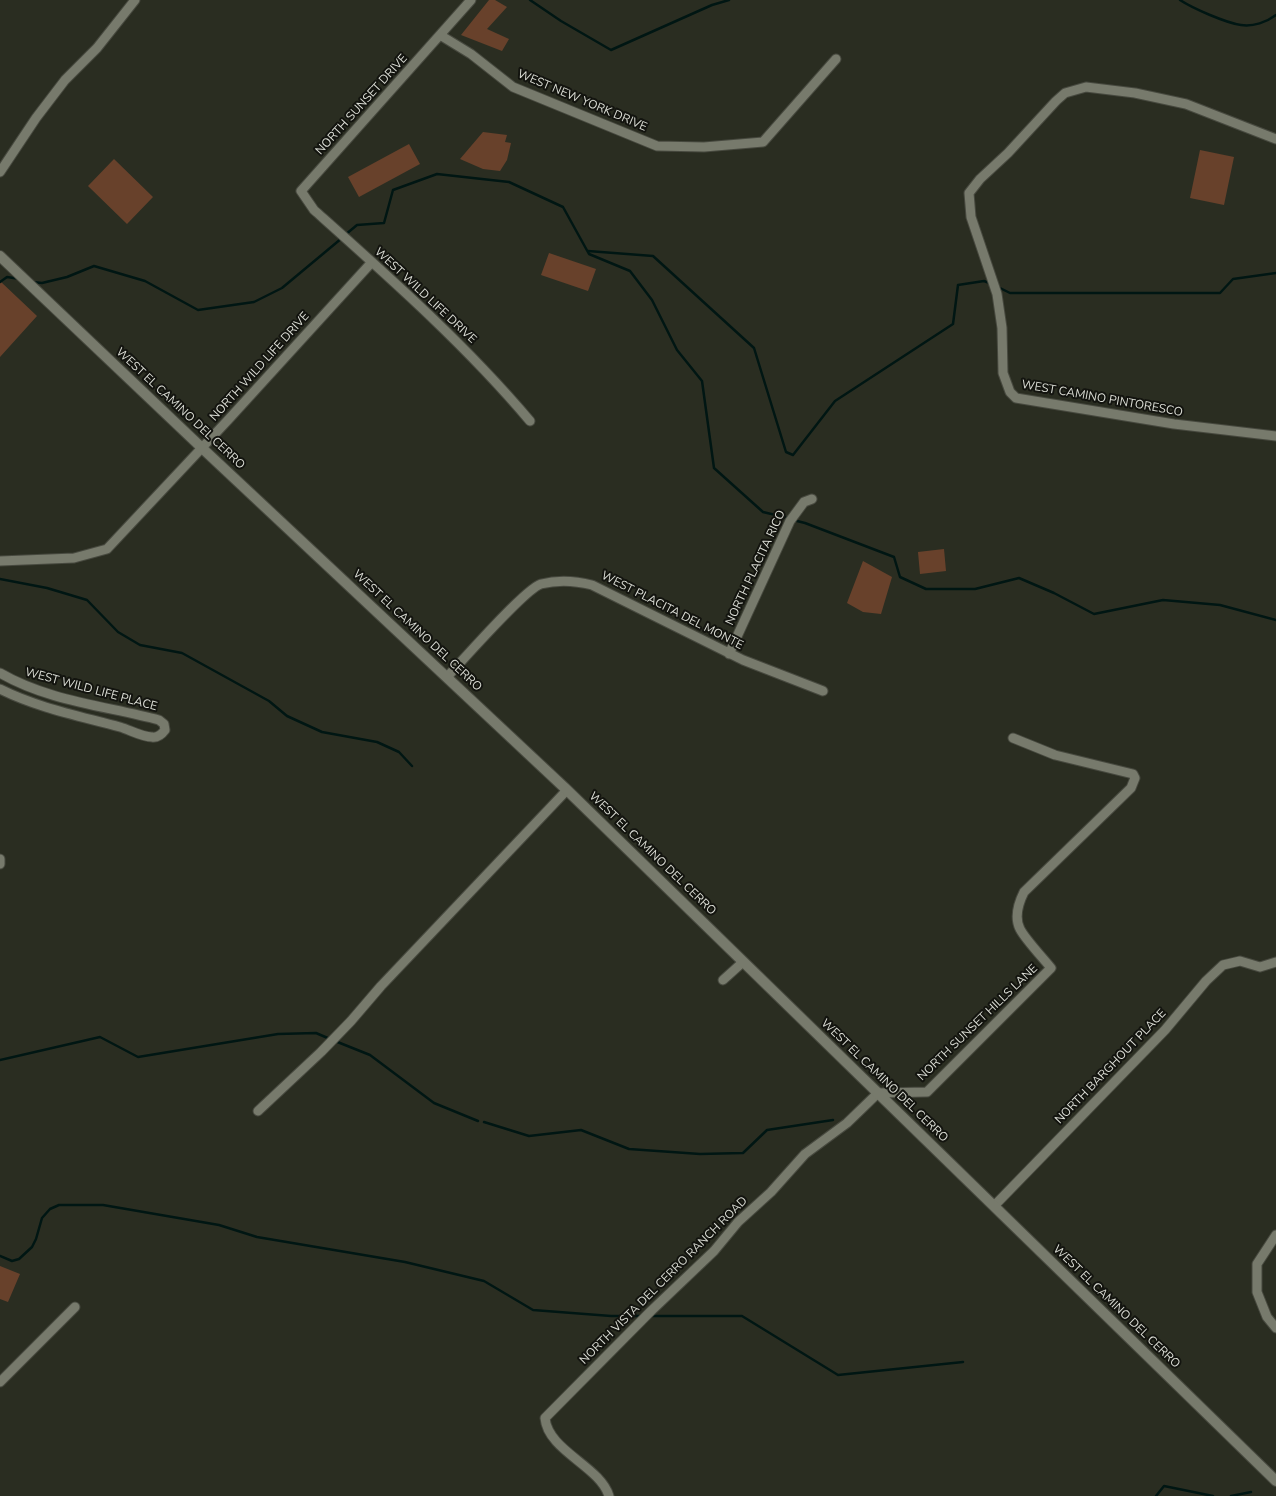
<!DOCTYPE html>
<html>
<head>
<meta charset="utf-8">
<style>
	body { margin:0 }
	canvas { display:block; background:#2a2d21 }
</style>
</head>
<body>
<canvas width="1276" height="1496"></canvas>
<script>
const ctx = document.querySelector('canvas').getContext('2d');
ctx.lineJoin = 'round';
function paint(path, color) { ctx.fillStyle = color; ctx.fill(path, 'evenodd'); }
function trace(path, color, width, dash) { ctx.strokeStyle = color; ctx.lineWidth = width; ctx.lineCap = dash ? 'butt' : 'round'; ctx.setLineDash(dash || []); ctx.stroke(path); }
function label(font, color, halo, rows, align = 'center') {
  ctx.font = font + ' "Nunito Sans",sans-serif'; ctx.lineWidth = 4; ctx.setLineDash([]); ctx.textBaseline = 'middle'; ctx.strokeStyle = halo; ctx.fillStyle = color; for (const [text, x, y, turn = 0] of rows) {
    ctx.save(); ctx.translate(x, y); ctx.rotate((+turn || 0) * Math.PI / 180); ctx.textAlign = isNaN(turn) ? turn : align; if (halo) ctx.strokeText(text, 0, 0); ctx.fillText(text, 0, 0); ctx.restore();
  }
}
const green = new Path2D(`
	M489 0H495L507 7 487 29 509 39 502 51 461 35Z
	M483 132 507 135 505 142 511 143 507 160 500 171 483 169 460 159Z
	M409 144 420 164 359 197 348 177Z
	M1200 150 1234 157 1224 205 1190 198Z
	M114 159 153 197 127 224 88 186Z
	M549 253 596 269 588 291 541 275Z
	M0 281 37 316 0 357Z
	M944 549 946 571 920 574 918 552Z
	M863 561 892 577 881 614 863 612 847 603Z
	M0 1266 20 1274 8 1302 0 1299Z`);
const stream = new Path2D(`
	M530 0 561 21 611 50 712 5 729 0
	M1180 0C1192 8 1226 23 1241 25 1253 27 1267 22 1276 15
	M345 235 357 225 384 223 393 190 437 174 509 182 563 207 589 254 630 271 652 300 677 350 702 381 714 468 763 512 788 518
	M588 251 653 256 754 348 786 452 793 455 835 401 953 324 958 285 984 281 992 284
	M0 282 7 277 20 279
	M33 282 42 283 67 277 94 266 145 281 198 310 254 302 282 288 342 238
	M998 287 1010 293H1220L1233 279 1276 273
	M793 520 805 523 894 557 900 577 926 589H975L1019 578 1054 593 1094 614 1163 600 1220 605 1276 620
	M0 579 47 588 87 600 118 632 140 645 182 653 269 701 287 716 322 732 377 742 399 752 412 766
	M335 1041 370 1055 434 1103 478 1121
	M0 1060 100 1037 138 1057 278 1034 316 1033 330 1039
	M484 1122 529 1136 581 1130 629 1149 700 1154 743 1153 767 1130 833 1120
	M0 1256 12 1261 19 1259 32 1247 36 1239 42 1218 50 1209 59 1205H103L219 1225 257 1237 405 1262 484 1281 533 1310 611 1316H642
	M651 1316H742L838 1375 963 1362
	M1156 1496 1164 1486 1213 1496
	M1231 1496 1251 1492`);
const minor = new Path2D(`
	M471 0 301 191 314 210C389 277 465 344 530 421
	M440 35 471 54 513 87 657 146 704 147 763 142 836 59
	M1276 139 1186 104 1135 93 1086 87 1065 93 1056 101 1008 153 980 179 969 193 971 217 997 294 1002 328 1003 373 1010 392 1016 398 1174 424 1276 436
	M0 172 36 118 65 80 97 48 135 0
	M0 561 74 558 107 549 228 420 372 262
	M729 654 790 521 804 502 812 499
	M0 673C48 701 106 706 159 720L164 724 165 730C162 734 158 738 152 737 142 737 130 730 120 727 80 716 38 708 0 689
	M447 677C462 661 525 589 541 584 557 580 576 581 592 585L743 660 823 691
	M0 859V864
	M723 980 743 962
	M258 1111 321 1052 351 1021 381 986 567 790
	M994 1206 1165 1030 1206 981 1223 965 1240 961 1260 967 1276 962
	M1276 1235 1257 1264V1292L1267 1317 1276 1328
	M0 1382 75 1307
	M609 1496C600 1466 548 1451 545 1418L651 1311 714 1251 738 1222 771 1192 805 1154 847 1123 878 1093 927 1092 1051 968C1043 958 1025 939 1020 929 1014 917 1019 902 1024 892L1131 788 1135 778 1133 774 1055 755 1013 738`);
const tertiary = new Path2D(`
	M0 256 202 448 567 790 1276 1481`);
const streetNames = [
	["WEST NEW YORK DRIVE",582,101,23],
	["NORTH SUNSET DRIVE",362,105,-48],
	["WEST WILD LIFE DRIVE",425,296,43],
	["NORTH WILD LIFE DRIVE",260,367,-48],
	["WEST CAMINO PINTORESCO",1102,399,10],
	["WEST EL CAMINO DEL CERRO",180,409,43],
	["NORTH PLACITA RICO",756,568,-65],
	["WEST PLACITA DEL MONTE",672,611,27],
	["WEST EL CAMINO DEL CERRO",417,631,43],
	["WEST WILD LIFE PLACE",91,690,15],
	["WEST EL CAMINO DEL CERRO",652,854,44],
	["NORTH SUNSET HILLS LANE",978,1023,-44],
	["NORTH BARGHOUT PLACE",1111,1067,-46],
	["WEST EL CAMINO DEL CERRO",884,1081,44],
	["NORTH VISTA DEL CERRO RANCH ROAD",664,1281,-45],
	["WEST EL CAMINO DEL CERRO",1116,1307,44]
];
paint(green, '#68412b');
trace(stream, '#001613', 2.5);
trace(minor, '#47493f', 11);
trace(tertiary, '#47493f', 12);
trace(minor, '#777a6c', 9);
trace(tertiary, '#777a6c', 10);
label('12px', '#dbddd5', '#13140f', streetNames);
</script>
</body>
</html>
